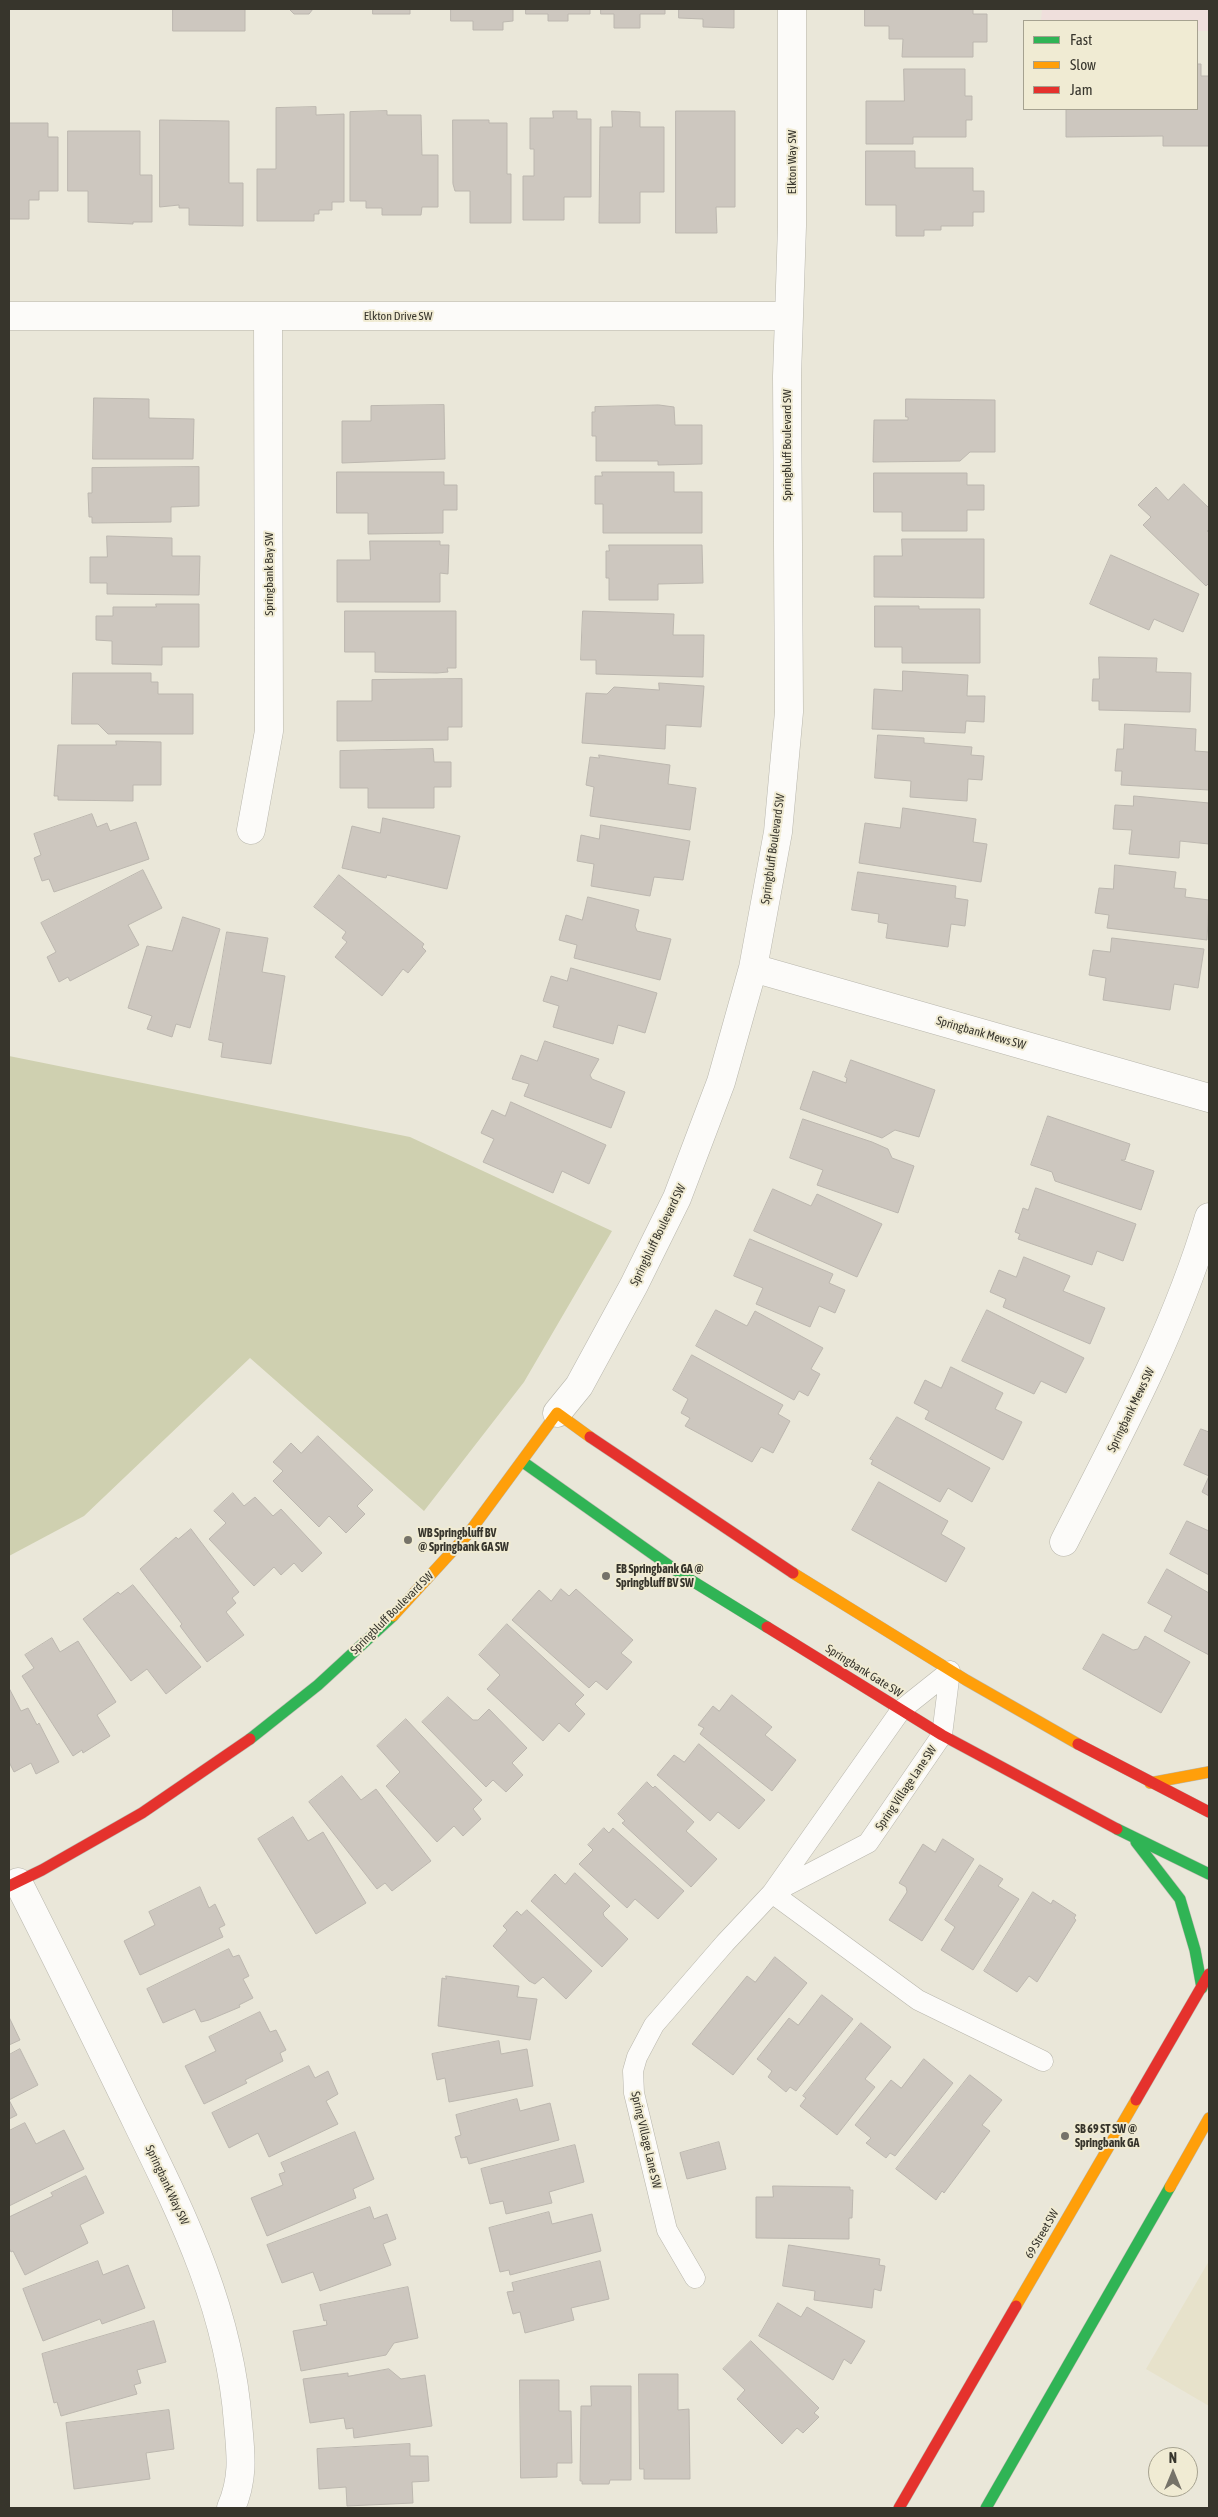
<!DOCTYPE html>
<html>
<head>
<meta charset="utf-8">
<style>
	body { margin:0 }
	#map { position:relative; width:1218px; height:2517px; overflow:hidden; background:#eae7d9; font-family:"Asap Condensed",sans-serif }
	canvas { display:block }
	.frame { position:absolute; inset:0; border:10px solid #37352c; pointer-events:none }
	.legend { position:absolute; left:1023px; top:20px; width:175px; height:90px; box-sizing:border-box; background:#f0ebd3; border:1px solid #a6a290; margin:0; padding:6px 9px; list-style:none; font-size:15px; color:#37352c }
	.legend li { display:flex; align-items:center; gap:10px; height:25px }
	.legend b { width:25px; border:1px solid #a6a290 }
	.north { position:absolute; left:1148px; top:2447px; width:50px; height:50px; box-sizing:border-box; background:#f0ebd3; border:1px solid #a6a290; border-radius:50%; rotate:0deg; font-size:14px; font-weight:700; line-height:20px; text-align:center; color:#37352c }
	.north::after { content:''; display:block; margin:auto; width:18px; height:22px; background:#767369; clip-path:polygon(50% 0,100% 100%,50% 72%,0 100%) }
</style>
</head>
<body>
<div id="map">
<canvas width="1218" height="2517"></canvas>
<div class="frame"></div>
<ul class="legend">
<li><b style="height:6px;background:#30b455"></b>Fast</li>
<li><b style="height:6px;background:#ff9f0a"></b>Slow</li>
<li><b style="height:6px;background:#e5322d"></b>Jam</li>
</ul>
<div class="north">N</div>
</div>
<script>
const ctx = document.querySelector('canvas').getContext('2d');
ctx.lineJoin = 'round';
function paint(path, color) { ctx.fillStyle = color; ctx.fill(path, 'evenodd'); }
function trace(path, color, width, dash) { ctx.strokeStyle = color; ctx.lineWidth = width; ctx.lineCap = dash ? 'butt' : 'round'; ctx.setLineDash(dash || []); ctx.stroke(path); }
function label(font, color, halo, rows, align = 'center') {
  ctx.font = font + ' "Asap Condensed",sans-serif'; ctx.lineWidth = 4; ctx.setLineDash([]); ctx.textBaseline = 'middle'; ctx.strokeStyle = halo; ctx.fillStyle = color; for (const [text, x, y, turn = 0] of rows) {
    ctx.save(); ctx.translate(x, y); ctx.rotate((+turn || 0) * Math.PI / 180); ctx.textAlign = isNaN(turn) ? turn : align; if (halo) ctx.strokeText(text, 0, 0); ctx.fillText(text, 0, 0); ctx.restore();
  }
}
const built = new Path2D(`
	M1209 2261V2406L1146 2369Z`);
const education = new Path2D(`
	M1042 9H1209V31H1197V21H1041Z`);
const green = new Path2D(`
	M9 1056 410 1137 612 1231 524 1382 424 1511 250 1358 84 1516 9 1556Z`);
const building = new Path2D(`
	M173 9H245V31H173Z
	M258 9H313L309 14H294L289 9Z
	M373 9H410V14H373Z
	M451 9H513V21L503 22V30H473V21H451Z
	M526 9H590V14H568V21H548V14H526Z
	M601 9H665V14H640V28H614V14H601Z
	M679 9H734V28L703 27V19L679 18Z
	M865 9H973V14H987V42H973V57H902L903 39H889V26H865Z
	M1197 64H1201V76H1209V146H1163V136L1066 137V109H1197Z
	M904 69H965V96H972V120H966V137H913V144H866V101H904Z
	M316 107V115L344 114V202H332V210H319V214H314V221H257V169H276V108Z
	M387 111V115H421L422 155H438V207H422L421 215H382V208H366V201H350V112Z
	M553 111H577V119H591V197H564V220H523V176H534V149H530V118H553Z
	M612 111 640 112V127H664V192H640V223H599L600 127H612Z
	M676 111H735V207H716L717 233H676Z
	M160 120 229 121V183H243V226L189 225V208H179V205L160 207Z
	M453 120H489V123H507V174H511V223H470V191H455L453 184Z
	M9 123H48V137H58V191H39V200H29V219H9Z
	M68 131H140V175H152V222H133V224L88 222V191H68Z
	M866 151H915V168H973V191H984V212H973V226H941V230H924V236H896V205H866Z
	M94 398 149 399V418L194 419 193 459H93Z
	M906 399 995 400V452H970L960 461 873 462 874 420H908V417H906Z
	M444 405 445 459 342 463V421H371V406Z
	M659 405 674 407 675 425H702V464L658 465V461H596V436H592V412H595V407Z
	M199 467V506L171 507V522L92 523V517H89L88 493H92V468Z
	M337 472H444V485H457V510H443V533L368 534V513H337Z
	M602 472H674V492H702V533H603V504H595V476H602Z
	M874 473H967V485H984V510H967V531H902V512H874Z
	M1184 484 1209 508V529L1207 531 1209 533V583L1206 586 1143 525 1151 517 1138 505 1156 487 1168 500Z
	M107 536 172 538V556H200L199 595 107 594V583H90V557H107Z
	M902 539H984V598L874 597V556H902Z
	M370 541H440V545H449L448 574 440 573V602H337V560H370Z
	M609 545H702L703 583 658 584V600H609V578H606V551H609Z
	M1111 555 1199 594 1183 632 1154 619 1149 630 1090 604Z
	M156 604H199V647H162V665L112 664V641L96 640V616H113V607H156Z
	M875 606H919V609H980V663H902V647H875Z
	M345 611H456V668H447L448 672 437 673 375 672V652H345Z
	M583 611 674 614 673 635H704L703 677 596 674V660H581Z
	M1099 657 1157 658 1156 672 1191 673 1190 712 1099 710V701H1092L1093 679H1099Z
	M903 671 968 675 967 696H985L984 722 966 721 965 733 872 729 874 689 902 691Z
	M73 673H151V682H158V694H193V734H108L98 724H72Z
	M462 679V727H448V740L337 741V701H372V680Z
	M659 683 704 686 701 727 666 725 665 749 582 743 586 693 607 694 614 687 659 690Z
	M1125 724 1196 729 1195 751 1209 752V790L1121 785 1122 771H1115L1117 749H1123Z
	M878 735 924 738V743L972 747 971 755 984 756 982 780 968 779 967 801 910 797 911 781 875 778Z
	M116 741 161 742V785H133V801L58 800V796H54L58 745H116Z
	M433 749 434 762H451V787H434V808H368V788H340V751Z
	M599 755 670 765 668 784 696 788 690 830 590 816 594 787 586 785 590 757 599 758Z
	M1134 796 1209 803V844L1180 841 1179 858 1129 854 1132 830 1113 829 1115 805 1133 806Z
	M903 808 976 819 973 842 987 844 981 882 859 863 865 823 900 828Z
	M92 814 97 827 107 823 110 831 136 822 149 859 54 892 49 879 42 881 34 858 41 855 34 834Z
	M383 818 460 836 447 889 387 875 386 878 342 868 352 826 380 833Z
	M601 825 690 841 683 880 654 877 650 896 591 886 594 864 577 861 581 835 599 839Z
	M1115 865 1176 872 1174 888 1186 889 1185 897 1209 900 1207 940 1107 928 1109 915 1095 913 1099 888 1113 889Z
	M143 870 162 908 128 925 139 945 70 981 68 977 59 982 47 957 56 952 41 923Z
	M858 872 956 886 955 898 968 900 965 926 951 924 948 947 886 938 888 924 878 922 879 914 852 910Z
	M339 875 424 944 422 947 426 951 408 973 403 969 382 996 335 957 347 942 342 938 346 932 314 907Z
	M588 897 639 910 635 926 637 931 671 939 660 980 574 958 577 945 559 940 566 915 582 920Z
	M183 917 220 929 190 1028 176 1024 172 1037 147 1029 152 1016 128 1008 147 946 172 951Z
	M227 932 268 938 262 972 285 976 271 1064 221 1057 223 1043 209 1040Z
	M1112 938 1204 949 1198 988 1174 984 1170 1010 1103 1000 1106 978 1089 975 1093 950 1110 952Z
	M571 968 657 993 645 1033 618 1025 613 1044 553 1027 559 1006 543 1001 551 976 567 981Z
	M545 1041 599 1059 590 1075 592 1079 625 1092 611 1128 524 1096 529 1084 512 1079 521 1055 537 1061Z
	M851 1060 935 1090 919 1137 895 1130 882 1138 800 1109 813 1071 846 1083 847 1078 845 1077Z
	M511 1102 606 1145 589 1184 562 1171 553 1193 483 1162 494 1139 481 1133 492 1110 505 1116Z
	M1048 1116 1130 1144 1125 1160H1121L1154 1171 1141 1210 1055 1181 1052 1172 1031 1165Z
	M803 1119 872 1142 888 1149 892 1158 914 1166 898 1213 817 1185 823 1170 790 1158Z
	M1036 1188 1136 1224 1123 1261 1097 1251 1092 1265 1018 1239 1020 1234 1015 1232 1023 1208 1028 1210Z
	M773 1189 811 1206 817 1194 882 1224 857 1277 754 1231Z
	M750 1239 833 1274 829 1283 845 1290 835 1313 819 1306 810 1327 756 1304 763 1288 734 1276Z
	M1024 1257 1070 1276 1063 1291 1105 1308 1090 1344 1003 1307 1006 1299 990 1292 999 1270 1016 1277Z
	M716 1310 747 1326 755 1311 823 1348 811 1369 820 1374 808 1396 799 1391 794 1400 696 1346Z
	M987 1310 1084 1358 1066 1393 1041 1381 1034 1394 962 1361Z
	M692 1355 783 1405 778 1414 790 1421 773 1453 761 1447 752 1462 685 1426 690 1418 681 1413 688 1399 673 1390Z
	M951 1367 1003 1393 995 1409 1022 1422 1003 1460 925 1419 929 1411 914 1403 925 1380 941 1388Z
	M897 1417 990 1468 972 1502 948 1488 940 1502 871 1464 873 1460 870 1459Z
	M1201 1429 1209 1432V1496L1202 1492 1209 1476 1184 1465Z
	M318 1436 373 1490 357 1506 365 1514 346 1533 329 1516 319 1527 273 1481 283 1471 273 1462 291 1443 301 1453Z
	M879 1482 948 1521 941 1534 965 1548 946 1582 852 1530Z
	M233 1493 244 1506 255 1497 273 1516 281 1509 322 1553 302 1572 294 1563 281 1575 274 1567 254 1586 209 1539 226 1523 214 1511Z
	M1187 1521 1209 1531V1575L1170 1554Z
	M191 1529 239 1592 232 1598 236 1603 226 1612 244 1635 207 1662 180 1626 182 1624 140 1569 176 1537 178 1539Z
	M1167 1569 1209 1593V1655L1164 1631 1172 1616 1148 1603Z
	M133 1585 201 1667 166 1694 147 1669 131 1681 83 1619 118 1592 120 1594Z
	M561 1589 569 1596 576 1589 633 1640 621 1653 632 1662 607 1690 596 1681 589 1688 512 1620 539 1590 551 1601Z
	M507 1624 584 1695 575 1704 585 1714 569 1732 559 1723 543 1741 487 1689 500 1675 479 1655Z
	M1103 1634 1133 1650 1138 1649 1145 1636 1190 1662 1161 1713 1083 1669Z
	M52 1638 60 1652 78 1641 116 1702 97 1715 110 1736 83 1753 82 1750 73 1756 22 1676 34 1668 25 1655Z
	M9 1688 21 1711 28 1708 37 1725 39 1723 59 1762 36 1774 31 1763 14 1772 9 1762Z
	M732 1695 772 1727 765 1735 796 1760 772 1791 700 1734 704 1728 698 1725 713 1706 719 1711Z
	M448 1697 473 1720H478L489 1709 527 1748 512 1763 523 1775 506 1792 493 1780 486 1787 422 1722Z
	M406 1719 482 1800 473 1809 481 1819 463 1836 454 1826 437 1842 386 1786 400 1772 377 1746Z
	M699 1744 765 1800 739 1829 718 1812 710 1821 657 1775 674 1755 684 1762Z
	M342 1776 361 1800 376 1789 431 1861 392 1891 385 1883 377 1889 309 1802Z
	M647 1782 653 1788 655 1786 694 1822 686 1831 717 1859 691 1887 622 1823 625 1821 618 1814Z
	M293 1817 308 1841 323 1832 366 1903 316 1934 258 1839Z
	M604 1828 609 1833 613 1828 684 1891 658 1919 635 1899 627 1908 579 1864 593 1850 588 1845Z
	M943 1839 974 1859 922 1941 889 1920 907 1892 906 1887 899 1883 923 1844 935 1852Z
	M980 1865 1003 1879 998 1886 1019 1899 973 1970 941 1950 955 1927 945 1920Z
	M575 1873 610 1906 603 1913 604 1916 628 1939 602 1967 531 1901 555 1874 565 1884Z
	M200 1887 209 1908 215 1904 225 1925 219 1928 223 1937 140 1975 124 1941 155 1925 149 1912Z
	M1033 1892 1051 1904 1053 1900 1076 1915 1074 1918 1076 1920 1037 1982 1029 1976 1017 1992 984 1971Z
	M527 1910 592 1971 566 1999 543 1977 535 1984 529 1981 493 1946 507 1930 503 1926 517 1911 521 1915Z
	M229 1949 233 1957 239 1955 249 1976 243 1979 253 1998 239 2005 240 2007 209 2020 201 2022 195 2009 163 2023 147 1989Z
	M775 1957 807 1983 733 2075 692 2044 747 1976 755 1982Z
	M446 1976 519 1986 517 1997 537 1999 530 2040 438 2026 442 1978 446 1979Z
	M822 1995 853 2019 796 2091 790 2087 786 2092 768 2077 772 2071 757 2059 789 2018 798 2025Z
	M260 2012 270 2032 276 2030 286 2050 280 2053 283 2061 245 2080 247 2083 204 2104 185 2066 216 2051 209 2037Z
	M9 2017 20 2040 9 2045Z
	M861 2023 891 2047 865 2079 875 2087 837 2135 800 2106 806 2098 803 2096Z
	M499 2041 501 2054 527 2049 533 2086 449 2102 445 2078 437 2080 432 2054Z
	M20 2049 38 2085 9 2100 17 2115 9 2119V2055Z
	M924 2059 953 2083 895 2156 890 2153 886 2158 866 2143 871 2138 855 2125 891 2080 901 2088Z
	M309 2066 315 2078 328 2071 338 2094 326 2101 338 2124 269 2157 258 2133 229 2148 212 2113Z
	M970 2075 1002 2100 982 2125 990 2131 944 2193 942 2191 936 2200 896 2169Z
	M517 2099 520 2111 550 2103 559 2140 469 2164 467 2157 461 2158 455 2137 461 2135 456 2115Z
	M25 2123 36 2144 64 2130 84 2169 9 2206V2131Z
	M355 2132 374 2179 353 2189 356 2198 267 2236 251 2198 283 2185 279 2174 285 2172 281 2163Z
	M719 2142 726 2169 687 2179 680 2153Z
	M575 2145 584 2182 549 2192 552 2203 506 2214 503 2201 490 2204 481 2169Z
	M86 2176 104 2213 80 2225 88 2243 25 2275 13 2251 11 2252 9 2248V2217L53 2196 51 2193Z
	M773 2186 850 2187V2190H853L852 2218H849V2239L756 2238V2197H773Z
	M370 2207 374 2219 387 2214 396 2239 383 2244 391 2265 320 2291 313 2272 282 2283 267 2245Z
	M549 2212 552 2224 592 2214 601 2251 510 2275 509 2270 500 2272 489 2228Z
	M789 2245 880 2259 879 2265 885 2266 881 2291 874 2289 872 2308 814 2300 815 2291 783 2286Z
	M98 2261 103 2275 128 2265 145 2308 102 2324 100 2319 43 2341 23 2289Z
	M600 2261 609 2299 571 2308 574 2320 525 2333 520 2312 513 2314 507 2292 514 2291 512 2283Z
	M408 2287 418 2338 394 2343 386 2355 301 2371 293 2331 327 2325 326 2320 324 2321 320 2305Z
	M778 2303 801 2317 807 2307 865 2341 851 2364 844 2359 833 2380 759 2336Z
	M154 2321 166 2362 137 2370 141 2383 134 2385 137 2394 61 2416 57 2402 54 2403 42 2354Z
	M751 2341 819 2408 814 2413 819 2417 803 2433 797 2428 782 2444 737 2399 745 2390 723 2369Z
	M389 2369 401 2379 425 2375 432 2426 354 2438 353 2428 346 2429 344 2418 310 2423 303 2379 348 2373V2376Z
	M639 2374H678V2410L689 2409 690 2479H644V2469H640Z
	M520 2380H559V2411H571L572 2463H557V2477L521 2478Z
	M591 2386H631V2480H610L609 2484H582V2481H580L581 2406H591Z
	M169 2410 174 2449 146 2453 150 2479 74 2489 66 2423Z
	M410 2444V2456H428L429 2481 412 2482 413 2503 347 2506 346 2487 319 2489 317 2449Z`);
const lane = new Path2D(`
	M776 1891 868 1843 942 1735 950 1671
	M772 1893 918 2000 1043 2061
	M695 2278 667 2230 634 2093 633 2071 637 2057 654 2025 725 1943 772 1893 901 1710 950 1671`);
const street = new Path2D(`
	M9 316H787
	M251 830 269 731 268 316
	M753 968 1209 1098
	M557 1413 579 1386 634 1285 677 1198 721 1082 753 968 778 832 789 712 787 376 792 226V9
	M1064 1542C1118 1436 1175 1332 1209 1217
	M18 1882C54 1953 89 2024 124 2096 176 2203 229 2301 238 2423 241 2455 244 2478 231 2508`);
const fast = new Path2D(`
	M523 1462 681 1574 767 1627
	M250 1739 318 1685 393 1616
	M1117 1829 1209 1874
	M1136 1842 1180 1899 1195 1950 1202 1988
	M986 2508 1170 2187`);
const slow = new Path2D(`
	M793 1573 966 1680 1078 1744
	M393 1616 468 1534 557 1413 590 1437
	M1150 1783 1209 1772
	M1170 2187 1209 2118
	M1016 2306 1136 2100`);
const jam = new Path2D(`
	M590 1437 793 1573
	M767 1627 942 1735 1117 1829
	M1078 1744 1209 1812
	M9 1886 42 1870 142 1813 250 1739
	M1136 2100 1209 1974
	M899 2508 1016 2306`);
const markers = [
	[408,1540,5,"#767369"],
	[606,1576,5,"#767369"],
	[1065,2136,5,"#767369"]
];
const streetNames = [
	["Elkton Way SW",792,162,-90],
	["Elkton Drive SW",398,316],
	["Springbluff Boulevard SW",787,445,-90],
	["Springbank Bay SW",269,574,-90],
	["Springbluff Boulevard SW",773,849,-82],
	["Springbank Mews SW",981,1033,16],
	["Springbluff Boulevard SW",658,1235,-64],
	["Springbank Mews SW",1131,1410,-64],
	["Springbluff Boulevard SW",392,1613,-45],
	["Springbank Gate SW",864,1671,32],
	["Spring Village Lane SW",906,1788,-56],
	["Spring Village Lane SW",646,2140,77],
	["Springbank Way SW",167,2185,65],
	["69 Street SW",1042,2234,-60]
];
const poiNames = [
	["WB Springbluff BV",418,1533],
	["@ Springbank GA SW",418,1547],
	["EB Springbank GA @",616,1569],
	["Springbluff BV SW",616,1583],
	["SB 69 ST SW @",1075,2129],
	["Springbank GA",1075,2143]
];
paint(built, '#e7e2cb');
paint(education, '#efdfdc');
paint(green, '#cfd0b0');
paint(building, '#cdc7bf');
trace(building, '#bcb7af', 1);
trace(lane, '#b8b6ac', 21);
trace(street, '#b8b6ac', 29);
trace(fast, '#b8b6ac', 12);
trace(slow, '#b8b6ac', 12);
trace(jam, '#b8b6ac', 12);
trace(lane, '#fcfbf9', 20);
trace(street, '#fcfbf9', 28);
trace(fast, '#30b455', 11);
trace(slow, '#ff9f0a', 11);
trace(jam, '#e5322d', 11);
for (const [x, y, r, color] of markers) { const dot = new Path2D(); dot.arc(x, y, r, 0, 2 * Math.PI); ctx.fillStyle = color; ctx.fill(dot); trace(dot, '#f0ebd3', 2); }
label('12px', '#37352c', '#f0ebd3', streetNames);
label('bold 12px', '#37352c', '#f0ebd3', poiNames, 'left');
</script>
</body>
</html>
